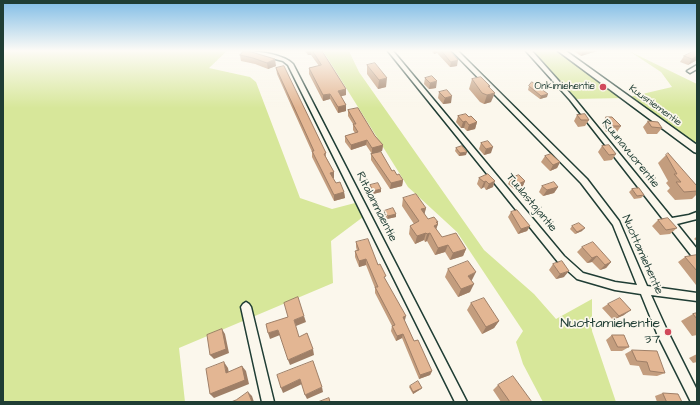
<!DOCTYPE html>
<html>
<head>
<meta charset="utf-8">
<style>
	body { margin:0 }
	#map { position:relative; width:700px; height:405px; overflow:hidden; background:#fbf7ec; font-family:"Architects Daughter",sans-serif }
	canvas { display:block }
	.frame { position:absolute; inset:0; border:4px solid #1f3d34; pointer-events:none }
</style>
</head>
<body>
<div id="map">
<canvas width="700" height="405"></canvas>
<div class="frame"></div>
</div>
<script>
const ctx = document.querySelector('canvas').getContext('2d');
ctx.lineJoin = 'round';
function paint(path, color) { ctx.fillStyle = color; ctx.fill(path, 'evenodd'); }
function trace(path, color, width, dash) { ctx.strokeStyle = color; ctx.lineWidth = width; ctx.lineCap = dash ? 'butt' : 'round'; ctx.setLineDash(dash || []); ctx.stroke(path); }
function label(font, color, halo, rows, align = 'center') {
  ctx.font = font + ' "Architects Daughter",sans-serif'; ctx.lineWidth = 3.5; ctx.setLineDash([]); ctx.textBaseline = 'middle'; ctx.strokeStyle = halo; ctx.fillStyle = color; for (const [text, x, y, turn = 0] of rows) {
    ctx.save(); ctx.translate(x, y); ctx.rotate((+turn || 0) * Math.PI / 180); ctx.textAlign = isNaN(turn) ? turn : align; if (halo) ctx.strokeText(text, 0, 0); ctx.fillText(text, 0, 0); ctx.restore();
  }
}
const green = new Path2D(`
	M3 51H227L209 68 250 77 256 82 300 198 332 209 355 203 363 217 331 241 333 283 179 348 185 402H3Z
	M323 51H349L359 72 484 250 534 294 556 319 592 299V331L616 402H543L523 364 516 342 523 331 457 232 408 187Z
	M528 51H561L625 98 672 87 661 72 629 51 697 84V141L690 145 625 98 572 99Z`);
const street = new Path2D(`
	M244 51C257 51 283 54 293 64L467 402H455L288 65 283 61Z
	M388 51H393L564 256 583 273 615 282 637 285 613 225 581 183 452 51H458L587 179 619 221 647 286 697 293V301L651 295 666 328 697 390V402H691L658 336 641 294 615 290 577 279 558 262Z
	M526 51H532L574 98 672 218 689 215 697 212V219L677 224 697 249V260L694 259 570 100Z
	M697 65V69L690 73 687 71Z
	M246 302 249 304 251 307 274 402H262L241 307 243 304Z`);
const secondary = new Path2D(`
	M558 51H566L697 145V153L694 152Z`);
const wall = new Path2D(`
	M244 51 276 66 268 69 255 64 241 61 240 55Z
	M305 51H322L346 89V95L341 96 346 105V111L338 113 330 99 323 101 309 74V68L319 66 311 55H308Z
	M432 51H450L457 66 450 67 437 53 434 54Z
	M574 51H597L581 56Z
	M697 51V60L688 65 680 62 684 56Z
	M367 65 386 87 378 89 367 74Z
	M276 68 326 153V157L334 172V178H333L336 183 344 192 345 198 334 201 312 157V152L277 74Z
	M425 78 436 88 429 89 424 84Z
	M472 79 490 86 489 87 491 102 484 104 480 102 469 89Z
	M529 86 547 97 540 99 528 90Z
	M439 92 451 103 443 104 438 98Z
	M348 110 375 136 383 145 382 151 373 154 403 180 402 186 390 189 371 160V154H372L366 145 351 150 345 142V136L355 133 353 130V124L348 116Z
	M577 115 589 120 585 126 578 127 574 121Z
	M458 116 469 117 477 122 475 129 467 131 464 128H461L456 122Z
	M606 117 621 126 617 132H606L602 123Z
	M648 121 662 128 657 134H647L643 127Z
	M481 143 491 153 484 155 479 149Z
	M602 146 616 154 612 160 604 161 598 152Z
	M456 148 466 155 459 156 455 151Z
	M666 155 697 186V194L692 199 675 200 667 191 670 188 666 183 668 181 658 163Z
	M545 156 560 162 557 168 550 171 541 162Z
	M488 174 493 187 486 190 484 187 481 189 477 184 479 178Z
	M511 178 525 181 522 188 515 190 508 184Z
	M370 185 381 192 373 194 370 188Z
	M542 186 558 187 554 193 543 196 539 192Z
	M632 189 644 195 641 198 634 199 629 192Z
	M403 198 426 208 424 214 428 219 437 223 438 224 436 229 442 237 466 249 463 256 450 260 445 252 435 255 427 241 425 242 424 240 415 244 409 234 410 226 414 224 402 206Z
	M384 211 396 214V217L387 219 384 213Z
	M511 212 530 226 527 231 518 234 508 217Z
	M658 220 677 228 670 234 660 235 652 226Z
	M572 226 582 231 575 234 570 229Z
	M697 236V241L694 239Z
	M356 242 378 265 414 341 432 371 430 375 419 379 402 338 396 341 391 331 392 326 375 293V288L366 265 359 267 355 257V251H357L356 247Z
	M582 247 611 262 606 268 600 270 592 262 587 263 577 252Z
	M697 255V284L696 285 678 262 685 257Z
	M553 264 564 277 556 279 549 270Z
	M448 269 472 280H471L470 292 458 297 445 277Z
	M471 303 499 321 494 328 482 334 467 310Z
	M608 304 624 315 613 320 602 308Z
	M697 313V335L692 336 681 321 693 314Z
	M612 335 629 347 622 351H611L606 340Z
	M632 350 665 373 657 376 643 375 639 366 630 365 625 354Z
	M697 354V362L693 363 689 358Z
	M498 385 532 402H501L493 390Z
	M410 386 421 389 413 394 409 387Z
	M663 393 682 402H657L655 396Z`);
const shadedWall = new Path2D(`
	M307 51H311V55H308Z
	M434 51H437V53L434 54Z
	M583 51H597L581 56Z
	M697 56V60L688 65 692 59Z
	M275 59 276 66 268 69 267 63Z
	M458 60 457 66 450 67 451 62Z
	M387 78 386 87 378 89 379 80Z
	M437 81 436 88 429 89 430 83Z
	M488 86H490L487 95 495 93 491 102 484 104 487 95Z
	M346 89V95L338 97V91Z
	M330 94V99L323 101V95Z
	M548 94 547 97 540 99 541 96Z
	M452 96 451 103 443 104 445 98Z
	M346 105V111L338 113V107Z
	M466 121 464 128H461L463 122Z
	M477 122 475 129 467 131 469 125Z
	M367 140 366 145 351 150V145Z
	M383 145 382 151 372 154V148Z
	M493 147 491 153 484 155 486 149Z
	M467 152 466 155 459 156 460 153Z
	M560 162 557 168 550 171 553 165Z
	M334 172V178L330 179V173Z
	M403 180 402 186 390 189 391 183Z
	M486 181 484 187 481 189 484 182Z
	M495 181 493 187 486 190 489 184Z
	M525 181 522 188 515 190 518 184Z
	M558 187 554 193 543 196 547 190Z
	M381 189V192L373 194V191Z
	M344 192 345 198 334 201V195Z
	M426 208 424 216 421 209Z
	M396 214V217L387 219 388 216Z
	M436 222H438L437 225 438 224 435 232 434 226Z
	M530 226 527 231 518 234 521 229Z
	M585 228 582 231 575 234 577 232Z
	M426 233 424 240 415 244 417 236Z
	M430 233 427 241 425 242 427 234Z
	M448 245 445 252 435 255 438 248Z
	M466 249 463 256 450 260 453 253Z
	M597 256 592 262 587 263 592 258Z
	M366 259V265L359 267V261Z
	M611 262 606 268 600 270 605 265Z
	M569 271 564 277 556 279 560 274Z
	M476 272 472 280 464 283 468 276Z
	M474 284 470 292 458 297 461 289Z
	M631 310 624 315 613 320 619 316Z
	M304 316 306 322 296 326 294 320Z
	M406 316 405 320 401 322 403 317Z
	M499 321 494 328 482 334 486 327Z
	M222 329 225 334 229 353 214 359 210 355Z
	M278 330 280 335 270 339 268 333Z
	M403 334 402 338 396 341 397 336Z
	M313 349 314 355 290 365 288 360Z
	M224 362 228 368 230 378 226 373Z
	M242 366 246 371 249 384 214 398 210 394Z
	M432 371 430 375 419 379 420 375Z
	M300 379 302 384 283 393 281 388Z
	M322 387 323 392 307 399 305 395Z
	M422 388 421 389 413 394V392Z
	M248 392 252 396 254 402H252Z`);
const building = new Path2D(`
	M244 51H248L275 59 267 63 253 58 240 55Z
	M313 51H322L346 89 338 91 346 105 338 107 330 94 323 95 309 68 321 65Z
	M442 51H450L458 60 451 62Z
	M694 51H697V56L692 59 684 56Z
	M375 63 387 78 379 80 367 65Z
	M284 66 326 153 324 154 334 172 330 173 336 183 340 182 344 192 334 195 312 151H314L276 68Z
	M432 76 437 81 430 83 425 78Z
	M481 77 490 86H488L495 93 487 95 482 93 472 79Z
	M532 82 548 94 541 96 529 86Z
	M447 90 452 96 445 98 439 92Z
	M358 108 375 136 383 145 372 148 367 140 351 145 345 136 358 132 353 124H356L348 110Z
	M466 114 469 117 471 116 477 122 469 125 466 121 463 122 458 116Z
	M585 114 589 120H581L577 115Z
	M606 117H612L621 126H610Z
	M648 121 658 122 662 128 652 127Z
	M488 141 493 147 486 149 481 143Z
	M609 145 616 154 609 155 602 146Z
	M462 146 467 152 460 153 456 148Z
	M381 152 392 171 394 170 397 175 399 174 403 180 391 183 371 154Z
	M668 153 697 186V191L684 192 676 182H681L674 174H677L666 155Z
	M551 154 560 162 553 165 545 156Z
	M488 174 495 181 489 184 486 181 484 182 479 178Z
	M519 175 525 181 518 184 511 178Z
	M554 182 558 187 547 190 542 186Z
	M378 183 381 189 373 191 370 185Z
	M639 188 644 195 637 196 632 189Z
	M416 194 426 208 421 209 428 219 434 217 438 222H436L438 224 434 226 442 237 456 233 466 249 453 253 448 245 438 248 430 233 427 234 426 233 417 236 410 226 419 221 403 198Z
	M393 208 396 214 388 216 384 211Z
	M517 210 530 226 521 229 511 212Z
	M668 218 677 228 666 230 658 220Z
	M579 223 585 228 577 232 572 226Z
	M368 239 378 265 380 264 386 276 384 277 406 316 403 317 414 341 418 340 432 371 420 375 403 334 397 336 392 326 395 325 375 287H378L366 259 359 261 355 251 359 250 356 242Z
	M593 242 611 262 605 265 597 256 592 258 582 247Z
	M697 255V271L685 257Z
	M468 261 476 272 468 276 474 284 461 289 448 269Z
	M562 261 569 271 560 274 553 264Z
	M298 297 304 316 294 320 299 337 307 333 313 349 288 360 278 330 268 333 266 324 288 317 284 303Z
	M484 298 499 321 486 327 471 303Z
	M620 298 631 310 619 316 608 304Z
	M697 313V319L693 314Z
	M222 329 226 349 210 355 207 335Z
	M612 335H624L629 347H618Z
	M632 350 657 351 665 373 650 371 647 362 637 361Z
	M313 361 322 387 305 395 300 379 281 388 277 375Z
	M224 362 226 373 242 366 245 380 210 394 206 369Z
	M513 376 532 402H510L498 385Z
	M418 381 422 388 413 392 410 386Z
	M248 392 252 402H231L236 400Z
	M663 393 678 394 682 402H667Z
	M329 398 330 402H318Z`);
const markers = [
	[603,87,4,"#d1495b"],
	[668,332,4,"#d1495b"]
];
const farPoinames = [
	["Onkimiehentie",595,87]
];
const farStreetnames = [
	["Kuusniementie",655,106,36]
];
const streetNames = [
	["Ruunavuorentie",630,154,51],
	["Tuulastajantie",531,203,50],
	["Ritalanmäentie",376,207,63],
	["Nuottamiehentie",642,255,66]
];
const nearPoinames = [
	["Nuottamiehentie",660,324],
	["37",660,340]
];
paint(green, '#d7e79a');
trace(street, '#1f3d34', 3);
trace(secondary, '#1f3d34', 3);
paint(street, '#fbf7ec');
paint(secondary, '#fbf7ec');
paint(wall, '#c39d7e');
paint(shadedWall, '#9f7f67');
paint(building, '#e3b693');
trace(building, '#9f7f67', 1);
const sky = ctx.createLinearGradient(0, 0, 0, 108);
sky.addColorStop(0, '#7fbce6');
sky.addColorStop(0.47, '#fdfbf6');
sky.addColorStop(1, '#fdfbf600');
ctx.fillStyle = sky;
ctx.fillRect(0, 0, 700, 108);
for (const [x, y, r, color] of markers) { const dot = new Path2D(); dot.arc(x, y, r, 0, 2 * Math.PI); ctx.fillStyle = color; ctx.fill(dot); trace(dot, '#fbf7ec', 1.5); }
label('10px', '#1f3d34', '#fbf7ec', farPoinames, 'right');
label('10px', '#1f3d34', '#fbf7ec', farStreetnames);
label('12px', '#1f3d34', '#fbf7ec', streetNames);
label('14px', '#1f3d34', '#fbf7ec', nearPoinames, 'right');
</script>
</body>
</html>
